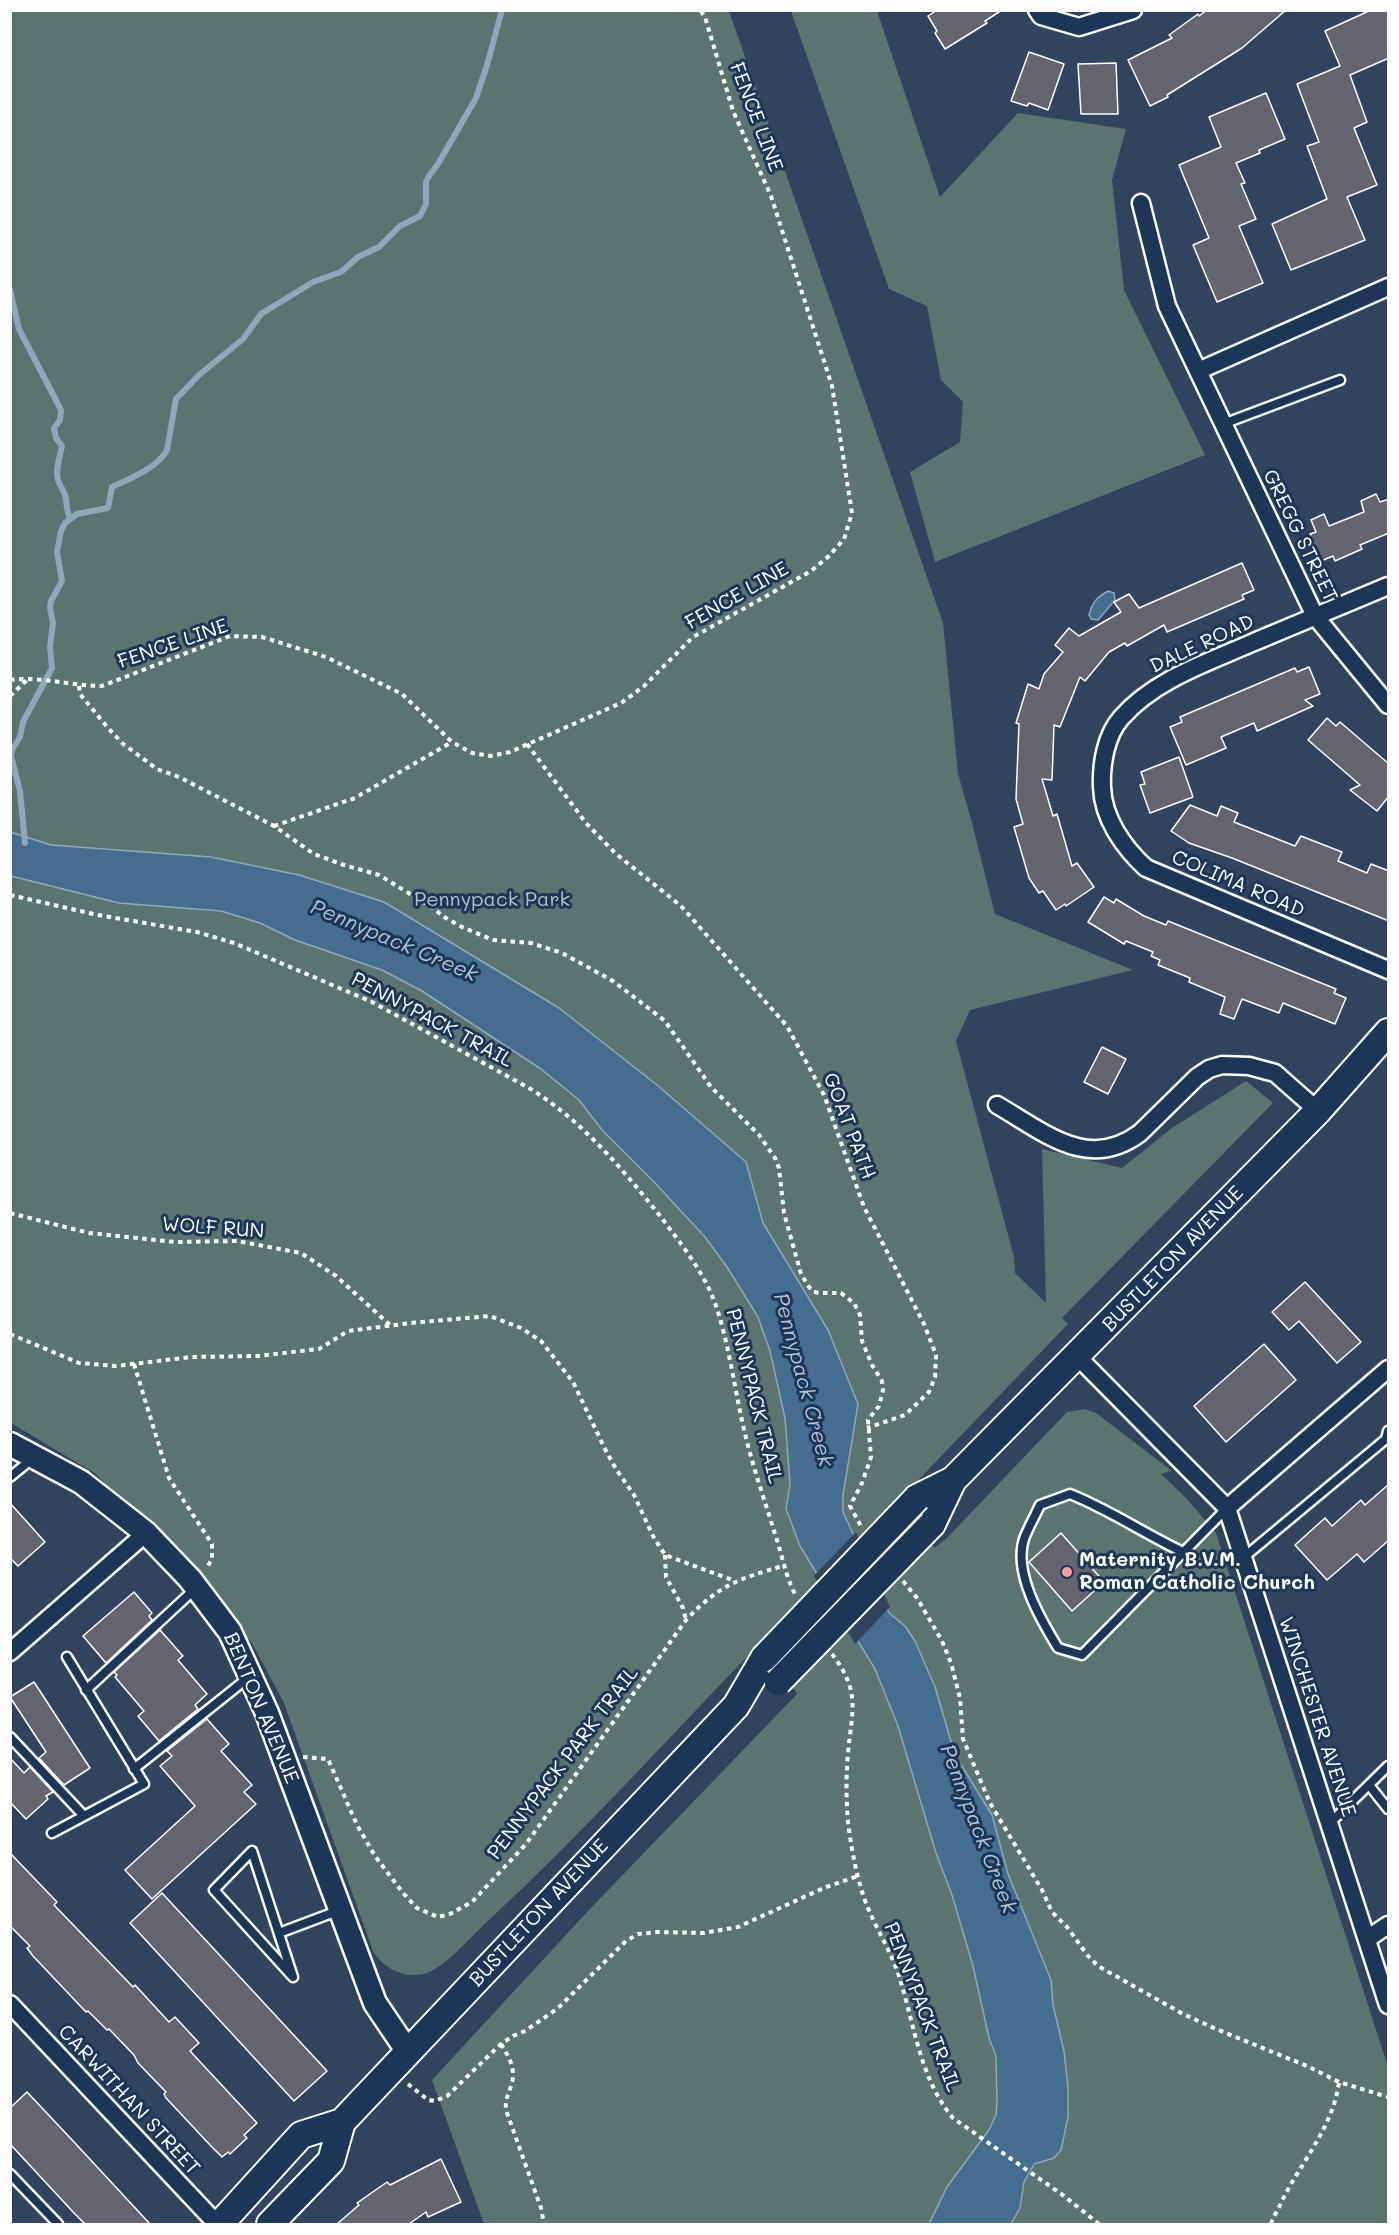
<!DOCTYPE html>
<html>
<head>
<meta charset="utf-8">
<style>
	body { margin:0 }
	#map { position:relative; width:1399px; height:2235px; overflow:hidden; background:#32435e; font-family:Mali,sans-serif }
	canvas { display:block }
	.frame { position:absolute; inset:0; border:12px solid #fff; pointer-events:none }
</style>
</head>
<body>
<div id="map">
<canvas width="1399" height="2235"></canvas>
<div class="frame"></div>
</div>
<script>
const ctx = document.querySelector('canvas').getContext('2d');
ctx.lineJoin = 'round';
function paint(path, color) { ctx.fillStyle = color; ctx.fill(path, 'evenodd'); }
function trace(path, color, width, dash) { ctx.strokeStyle = color; ctx.lineWidth = width; ctx.lineCap = dash ? 'butt' : 'round'; ctx.setLineDash(dash || []); ctx.stroke(path); }
function label(font, color, halo, rows, align = 'center') {
  ctx.font = font + ' Mali,sans-serif'; ctx.lineWidth = 6; ctx.setLineDash([]); ctx.textBaseline = 'middle'; ctx.strokeStyle = halo; ctx.fillStyle = color; for (const [text, x, y, turn = 0] of rows) {
    ctx.save(); ctx.translate(x, y); ctx.rotate((+turn || 0) * Math.PI / 180); ctx.textAlign = isNaN(turn) ? turn : align; if (halo) ctx.strokeText(text, 0, 0); ctx.fillText(text, 0, 0); ctx.restore();
  }
}
const green = new Path2D(`
	M10 11H729L943 623 958 774 971 819 995 914 1133 970 970 1010 956 1041 1014 1257 1015 1273 1046 1303 1042 1149 1122 1168 1172 1128 1246 1081 1273 1103 1062 1318 1068 1324 902 1497 934 1548 946 1539 1067 1412 1085 1409 1096 1413 1172 1471 1161 1474 1186 1498 1216 1533 1388 2067V2224H484L432 2080 588 1911 797 1694 764 1639C673 1733 585 1831 489 1920 474 1934 445 1967 427 1973 406 1980 384 1969 373 1951L284 1703 252 1643 96 1474 11 1423Z
	M791 11H877L940 197 1018 113 1126 129 1112 180 1124 290 1205 455 935 562 910 472 960 442 963 402 941 380 927 306 889 289Z`);
const water = new Path2D(`
	M1108 591 1114 593 1115 600 1098 620 1091 619 1089 615C1092 603 1097 597 1108 591Z
	M10 832 51 845 211 857 299 875 384 902 559 1008 657 1085 746 1162 763 1223 828 1330 858 1404 843 1495V1512L889 1613 905 1626 915 1641 935 1687 955 1755 992 1815 1008 1874 1051 1980 1053 2005 1064 2051 1068 2088V2117L1061 2150 1054 2158 1034 2164 1024 2182 1020 2208 1011 2224H929L947 2187 989 2130 996 2115 997 2102 996 2056 989 2038 973 1966 952 1895 936 1853 898 1726 875 1669 800 1546 789 1517 786 1509 790 1484 785 1418 770 1351 758 1317 727 1267 705 1237 655 1183 603 1131 579 1100 541 1069 422 991 382 970 295 940 260 923 221 911 119 903 11 876Z`);
const pier = new Path2D(`
	M856 1532 890 1607 855 1644 814 1576Z`);
const stream = new Path2D(`
	M10 290 19 329 61 410 60 420 54 428 56 438 62 446C60 456 55 470 58 480 60 487 65 491 66 499 67 506 66 510 70 518
	M25 843 20 791 11 756 12 750 20 737 23 722 52 668 50 647 53 623 50 608 51 601 62 581 57 552 61 531 65 523 77 514 108 508 112 487C129 479 159 467 167 450L176 399 199 375 243 339 261 314 313 282 341 272 358 257 379 247 400 226 420 216 426 204V182L429 176 438 164 476 98 487 65 502 10`);
const building = new Path2D(`
	M937 10H1002L985 21 987 23 945 49 935 33 937 31 928 16Z
	M1207 10H1286L1242 48 1167 95 1168 97 1150 106 1128 60 1172 38 1169 35 1198 14 1199 16Z
	M1371 10H1389V58L1350 75 1367 122 1354 128 1377 185 1347 197 1365 240 1291 270 1272 224 1327 199 1307 146 1319 142 1297 84 1340 66 1325 31Z
	M1029 52 1064 64 1048 110 1029 103 1027 106 1011 101Z
	M1116 63 1118 114H1081L1078 64Z
	M1266 93 1285 139 1259 150 1260 153 1236 163 1245 183 1241 184 1256 219 1239 226 1263 283 1217 302 1193 245 1209 238 1179 165 1221 147 1209 117Z
	M1376 494 1380 502 1389 499V533L1360 545 1362 549 1335 561 1333 556 1321 561 1310 534 1316 532 1311 520 1324 514 1329 526 1364 512 1361 501Z
	M1242 563 1254 590 1242 595 1244 599 1167 632 1164 625 1127 646 1125 643 1109 652 1085 681 1080 677 1060 727 1054 725 1052 780 1042 779 1053 816 1057 814 1072 866 1077 863 1094 887 1066 906 1065 904 1056 910 1043 891 1039 893 1029 878 1014 827 1023 824 1016 799 1019 724 1016 723 1028 684 1039 689 1044 674 1063 652 1055 645 1069 628 1079 636 1121 612 1114 602 1129 594 1139 608Z
	M1309 667 1320 694 1305 700 1313 706 1257 731 1254 723 1221 737 1226 748 1186 765 1170 727 1182 722 1180 717 1295 668 1297 672Z
	M1327 718 1336 726 1340 722 1389 764V796L1377 811 1350 790 1360 785 1308 740Z
	M1179 757 1193 797 1150 813 1140 785 1145 784 1141 772Z
	M1190 805 1217 816 1221 806 1238 813 1234 822 1295 846 1301 836 1342 852 1338 861 1367 873 1371 864 1389 871V921L1232 858 1189 843 1171 831Z
	M1104 897 1114 903 1116 899 1144 916 1166 925 1168 921 1336 989 1334 993 1346 998 1335 1024 1283 1003 1279 1013 1242 999 1234 1019 1220 1014 1225 997 1189 982 1190 978 1158 965 1160 960 1151 956 1153 952 1126 941 1124 944 1088 922Z
	M1102 1047 1126 1059 1108 1094 1084 1082Z
	M1305 1282 1361 1342 1337 1363 1299 1321 1289 1330 1272 1312Z
	M1264 1344 1296 1380 1226 1442 1194 1406Z
	M1389 1484V1540L1364 1562 1357 1554 1327 1580 1295 1545 1325 1518 1332 1526 1361 1500 1365 1505Z
	M10 1503 45 1542 18 1566 10 1558Z
	M1061 1533 1104 1582 1072 1611 1029 1562Z
	M134 1592 152 1613 149 1616 152 1620 106 1663 83 1636Z
	M160 1630 183 1656 178 1660 207 1694 195 1705 198 1709 159 1741 138 1716 144 1711 115 1677 117 1675 114 1672Z
	M34 1682 90 1768 64 1785 39 1758 46 1752 10 1697Z
	M207 1719 229 1744 221 1751 252 1785 244 1792 256 1804 152 1899 125 1870 195 1806 160 1766 172 1756 167 1751Z
	M10 1758 24 1773 30 1767 53 1792 46 1796 48 1799 26 1819 10 1802Z
	M10 1853 57 1902 54 1905 133 1987 135 1985 169 2022 175 2017 199 2043 190 2051 257 2123 244 2135 247 2138 230 2154 228 2152 222 2157 210 2145 166 2098 164 2094 166 2092 138 2063 134 2055 109 2029 107 2030 88 2011 86 2012 33 1956 27 1948 30 1946 10 1926Z
	M162 1893 327 2071 294 2101 130 1923Z
	M27 2092 74 2142 150 2224H85L74 2213 10 2144V2108Z
	M441 2159 461 2202 428 2217 426 2212 409 2224H337L359 2205 357 2203 387 2182 390 2185Z`);
const path = new Path2D(`
	M10 680C41 676 71 686 102 686L230 636 262 637 326 657 402 694 452 742 472 753 491 756 510 752 621 703 643 687 693 637 811 571 829 556 844 539 852 513 832 386 771 196 733 111 705 17 700 10
	M79 686 80 694 108 728 122 743 157 769 179 777 274 826 314 854 344 865 379 875 433 908 444 917 462 927 493 940 531 943 562 953 613 981 665 1021 711 1087 759 1135 775 1158 779 1168 784 1213 801 1274 809 1287 814 1292 820 1293H841L854 1303 860 1315 862 1341 872 1365 882 1381 883 1390 879 1406 868 1420 871 1457 862 1483 850 1506 862 1528
	M10 696 29 678
	M527 744 586 823 615 853 681 906 787 1026 824 1095 864 1207 924 1324 936 1355 935 1377 929 1392 905 1415 867 1428
	M274 826 355 798 452 742
	M10 895 98 915 197 932 234 943 372 1002 529 1088C583 1121 625 1172 664 1221 684 1248 705 1274 716 1306 729 1344 734 1386 743 1425 751 1462 764 1498 775 1534 782 1554 785 1575 795 1594
	M10 1213 89 1233 175 1242 237 1241 301 1253 336 1276 390 1325
	M10 1334 79 1363 116 1366 191 1357 257 1356 319 1349 348 1331 411 1323 490 1316 521 1328 541 1341 573 1382 606 1451 616 1469 634 1495 653 1536 665 1555 735 1581
	M134 1364 169 1478 212 1544V1559L206 1569
	M665 1555 666 1577 683 1608 686 1620
	M903 1581 917 1598 942 1641 951 1663 960 1698 963 1739 990 1803 1042 1890 1052 1912 1067 1927 1088 1956 1098 1966 1183 2014 1216 2029 1307 2066 1339 2082 1388 2097
	M832 1654C861 1692 852 1710 848 1753 846 1776 846 1799 848 1822 852 1853 858 1887 871 1915 880 1935 891 1953 898 1973 914 2021 919 2078 953 2118L1064 2196 1099 2224
	M303 1757 328 1759 357 1825 375 1856 403 1893 417 1908 438 1917 450 1914 472 1902 526 1844 686 1620C719 1585 738 1579 783 1566
	M501 2044C509 2057 517 2070 511 2086 508 2095 505 2100 506 2110L541 2208 544 2224
	M408 2084 428 2100 435 2101 447 2096 501 2044 513 2036 525 2031 557 2009 626 1941 638 1934 658 1932 704 1933 738 1927 826 1887 858 1876
	M1271 2224C1273 2217 1278 2210 1281 2203 1300 2163 1333 2128 1339 2082`);
const lane = new Path2D(`
	M1223 424 1340 380
	M10 1477 32 1459
	M1183 1552C1145 1534 1110 1510 1070 1494L1040 1505C1035 1516 1028 1528 1024 1539 1013 1573 1041 1620 1058 1648L1082 1655 1227 1508
	M1243 1558 1386 1439 1388 1431
	M86 1690 196 1588
	M10 1737 84 1816 144 1784 67 1657
	M134 1769 249 1677
	M1369 1785 1388 1809
	M1330 1823 1388 1766
	M52 1833 84 1816
	M252 1851 293 1977 214 1890Z
	M279 1933 340 1910
	M10 2174 58 2224`);
const street = new Path2D(`
	M1037 10 1041 16 1079 27 1133 10
	M1141 203 1167 306 1198 371 1388 287
	M1198 371 1315 616 1388 705
	M1388 586C1344 604 1299 623 1254 642 1209 662 1155 679 1121 718 1106 735 1101 764 1102 787 1103 818 1123 847 1146 868L1388 970
	M997 1105C1044 1132 1088 1172 1140 1133L1197 1077 1209 1069 1222 1065 1249 1066 1275 1073 1318 1111
	M1078 1357 1227 1508 1388 2005
	M1227 1508 1388 1369
	M10 1652 146 1533
	M1367 1939 1388 1925
	M10 2004 217 2224`);
const secondary = new Path2D(`
	M10 1444 81 1482 146 1533 190 1579 230 1632 267 1713 375 2003 408 2052`);
const primary = new Path2D(`
	M917 1498 953 1480 1318 1111 1388 1032
	M932 1524 953 1480
	M220 2224 301 2135 342 2122
	M270 2224 331 2161 342 2122 736 1706 764 1658`);
const primaryBridge = new Path2D(`
	M764 1658 917 1498
	M778 1682 932 1524`);
const markers = [
	[1067,1572,6,"#ff9aa2"]
];
const streetNames = [
	["FENCE LINE",756,117,69],
	["GREGG STREET",1300,536,64],
	["FENCE LINE",737,596,-30],
	["FENCE LINE",173,644,-19],
	["DALE ROAD",1202,644,-25],
	["COLIMA ROAD",1238,884,23],
	["PENNYPACK TRAIL",432,1020,28],
	["GOAT PATH",849,1126,69],
	["WOLF RUN",213,1228,4],
	["BUSTLETON AVENUE",1173,1259,-46],
	["PENNYPACK TRAIL",754,1396,76],
	["BENTON AVENUE",261,1708,67],
	["WINCHESTER AVENUE",1317,1717,72],
	["PENNYPACK PARK TRAIL",563,1763,-53],
	["BUSTLETON AVENUE",539,1913,-47],
	["PENNYPACK TRAIL",922,2007,69],
	["CARWITHAN STREET",129,2100,47]
];
const parkNames = [
	["Pennypack Park",492,900]
];
const poiNames = [
	["Maternity B.V.M.",1079,1560],
	["Roman Catholic Church",1079,1583]
];
const waterNames = [
	["Pennypack Creek",394,941,23],
	["Pennypack Creek",803,1380,75],
	["Pennypack Creek",978,1829,69]
];
paint(green, '#5b7470');
paint(water, '#456d8d');
trace(water, '#8fa7bb', 1.5);
paint(pier, '#32435e');
trace(stream, '#8fa7bb', 6);
paint(building, '#64646e');
trace(building, '#fff', 1.5);
trace(lane, '#fff', 13);
trace(street, '#fff', 21);
trace(secondary, '#fff', 27);
trace(primary, '#fff', 30);
trace(path, '#fff', 4, [4.5, 4.5]);
trace(lane, '#1d3557', 8);
trace(street, '#1d3557', 16);
trace(secondary, '#1d3557', 22);
trace(primary, '#1d3557', 26);
trace(primaryBridge, '#fff', 30, []);
trace(primaryBridge, '#1d3557', 26);
for (const [x, y, r, color] of markers) { const dot = new Path2D(); dot.arc(x, y, r, 0, 2 * Math.PI); ctx.fillStyle = color; ctx.fill(dot); trace(dot, '#1d3557', 2); }
label('20px', '#fff', '#1d3557', streetNames);
label('20px', '#b5c0bf', '#1d3557', parkNames);
label('bold 20px', '#fff', '#1d3557', poiNames, 'left');
label('italic 21px', '#b5c5d1', '#1d3557', waterNames);
</script>
</body>
</html>
